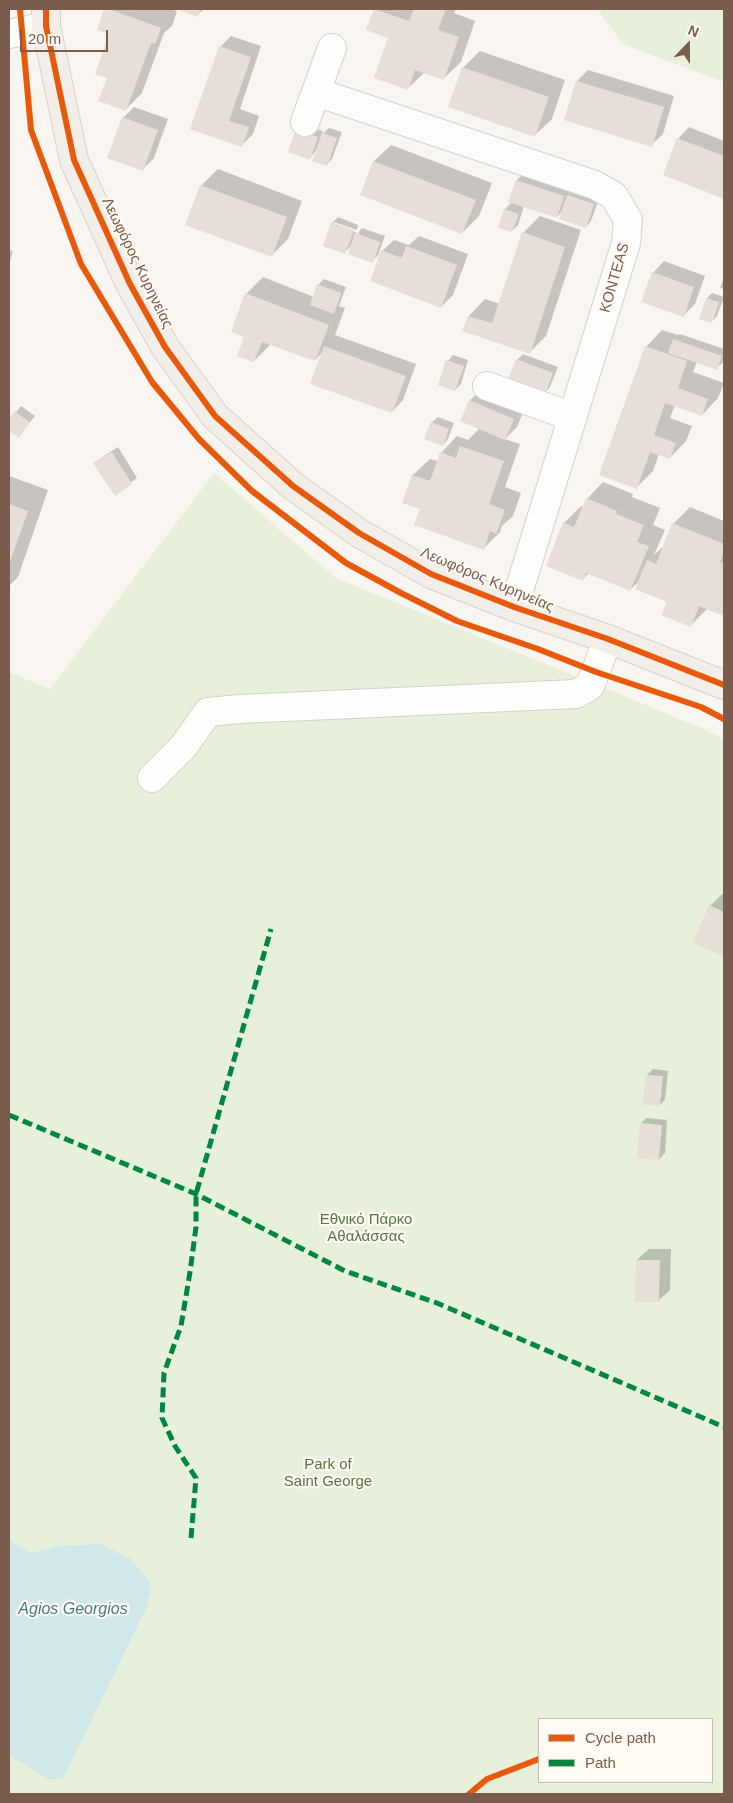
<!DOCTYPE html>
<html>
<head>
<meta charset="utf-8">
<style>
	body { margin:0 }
	#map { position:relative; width:733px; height:1803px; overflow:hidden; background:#f9f5f0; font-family:Arial,sans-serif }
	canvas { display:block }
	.frame { position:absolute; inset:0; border:10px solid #7a5c4d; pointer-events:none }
	.legend { position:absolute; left:538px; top:1718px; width:175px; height:65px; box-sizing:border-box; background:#fffaf3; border:1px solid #cabbb1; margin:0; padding:6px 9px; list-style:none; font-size:15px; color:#7a5c4d }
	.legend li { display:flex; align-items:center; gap:10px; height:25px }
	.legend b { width:25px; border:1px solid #cabbb1 }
	.north { position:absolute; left:663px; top:20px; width:50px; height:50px; -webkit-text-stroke:4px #fffaf3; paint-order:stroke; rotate:22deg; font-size:14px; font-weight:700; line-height:20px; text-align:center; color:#7a5c4d }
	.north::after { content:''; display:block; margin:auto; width:18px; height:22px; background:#7a5c4d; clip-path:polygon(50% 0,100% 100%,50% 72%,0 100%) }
	.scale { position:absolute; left:20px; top:30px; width:88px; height:22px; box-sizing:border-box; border:2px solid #7a5c4d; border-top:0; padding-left:6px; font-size:15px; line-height:18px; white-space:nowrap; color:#7a5c4d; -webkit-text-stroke:4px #fffaf3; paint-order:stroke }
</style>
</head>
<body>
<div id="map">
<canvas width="733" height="1803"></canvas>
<div class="frame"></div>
<ul class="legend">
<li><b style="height:6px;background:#e8590c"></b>Cycle path</li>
<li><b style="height:6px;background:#00873e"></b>Path</li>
</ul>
<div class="north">N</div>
<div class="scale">20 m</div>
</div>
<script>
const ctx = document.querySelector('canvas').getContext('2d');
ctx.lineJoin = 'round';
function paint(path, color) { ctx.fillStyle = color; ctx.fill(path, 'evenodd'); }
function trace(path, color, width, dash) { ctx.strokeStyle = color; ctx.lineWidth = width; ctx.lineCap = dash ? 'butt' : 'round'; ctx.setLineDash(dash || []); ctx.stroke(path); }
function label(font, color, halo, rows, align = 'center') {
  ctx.font = font + ' Arial,sans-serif'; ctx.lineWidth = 4.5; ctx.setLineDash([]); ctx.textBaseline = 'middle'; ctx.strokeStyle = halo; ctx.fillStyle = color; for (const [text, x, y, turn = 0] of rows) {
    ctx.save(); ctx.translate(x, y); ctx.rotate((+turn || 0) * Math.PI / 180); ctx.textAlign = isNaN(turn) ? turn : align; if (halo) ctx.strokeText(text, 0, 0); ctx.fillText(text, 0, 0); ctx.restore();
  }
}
const green = new Path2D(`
	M597 9H724V82L623 44Z
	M214 473 336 578 702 728 724 739V1794H9V672L50 689ZM539 1719H712V1782H539Z`);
const water = new Path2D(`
	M9 1540 30 1553 58 1546 101 1544 131 1559 151 1584 147 1607 63 1778 50 1780 9 1755Z`);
const shadow = new Path2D(`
	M106 9H170L177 11 172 26 164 33 142 93 125 110 108 78 111 33 98 29Z
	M179 9H204L197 15Z
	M375 9H456L454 13 475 21 461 62 444 78 424 73 407 89 390 37 368 29Z
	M231 36 261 46 240 109 259 116 253 134 242 145 192 129 220 47Z
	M480 51 565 80 552 119 535 135 463 68Z
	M588 70 674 96 663 134 651 145 577 81Z
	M134 107 168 119 154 158 142 170 123 118Z
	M302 124 323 131 321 135 329 128 342 132 332 159 326 165 316 151 310 158Z
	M689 127 724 141V197L664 175 678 139Z
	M391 145 492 183 479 216 462 233 361 195 374 161Z
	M218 169 302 201 288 239 271 256 201 186Z
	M528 169 599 199 591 221 586 227 563 210 557 217 524 206 518 225 512 231 499 227 505 209 512 202 509 201 517 180Z
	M540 216 581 230 546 336 530 352 464 330 469 316 485 299 500 304 523 233Z
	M338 217 358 225 357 230 334 222V225L356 232 355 235 357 233 359 234V231L362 228 385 236 378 255 394 240 409 245 419 236 468 254 453 295 441 307 382 252 372 261 352 245 345 252 332 223Z
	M9 250 13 251 9 265Z
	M664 261 705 276 695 304 684 315 653 273Z
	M263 277 314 297 318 285 324 279 346 287 339 306 345 308 335 335 416 364 403 400 392 412 323 352 315 360 271 344 254 361 246 337V294Z
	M724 277V289L720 288Z
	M712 293 724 297 717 316 711 322 700 318 707 298Z
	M662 330 678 335 680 334 724 349 723 362 717 368 697 361 693 372 724 383 718 398 702 415 675 405 670 418 692 426 686 441 670 458 659 454 653 471 637 487 646 347Z
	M523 354 558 367 550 387 545 392 510 379 518 359Z
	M453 355 468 360 461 384 455 390 448 361Z
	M482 389 525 407 517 427 505 439 520 444 505 487 521 493 513 516 502 526 500 532 483 549 421 508 404 502 413 475 430 459 438 461 441 453 457 436 468 440 480 428 462 420 470 400Z
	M21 406 35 416 18 437 9 430V421Z
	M438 417 454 423 448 439 443 445 432 422Z
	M118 447 137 478 115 494 95 463 101 458Z
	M9 476 48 490 18 577 9 586Z
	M603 482 633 494 632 497 660 508 653 525 665 530 654 555 666 544 673 524 690 507 724 521V615L708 608 691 625 668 601 641 579 630 590 589 573 583 579 564 523 581 506 583 507 587 499Z
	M722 894 724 895V955L694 942 710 906Z
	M653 1069 668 1071 665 1099 660 1105 647 1075Z
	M646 1118 667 1120 665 1153 659 1159 641 1124Z
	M649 1249H671L670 1290 658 1301 637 1260Z`);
const building = new Path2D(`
	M104 9H109L161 28 155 44 151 43 126 111 98 101 107 78 95 74 109 34 97 30Z
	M176 9H200L198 17Z
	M374 9 409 21 414 9H446L438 30 459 37 444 80 415 70 408 90 374 78 388 38 366 30Z
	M219 46 251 57 229 121 249 127 242 147 190 129Z
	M462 67 549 97 535 137 448 107Z
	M576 81 664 107 652 147 564 120Z
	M122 117 158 130 143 171 107 158Z
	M296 129 318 137 310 160 288 152Z
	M322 133 337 138 327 166 312 161Z
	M677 138 724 156V199L663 175Z
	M373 161 476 200 462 234 360 195Z
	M516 180 564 196 557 218 508 202Z
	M200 185 287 217 272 257 185 225Z
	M567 195 594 204 586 228 559 219Z
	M504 209 519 214 512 232 498 228Z
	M331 222 354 230 345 254 323 246Z
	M522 232 565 247 530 354 462 331 468 316 492 323Z
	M355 233 380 242 373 263 348 254Z
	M406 246 457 265 441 308 370 281 381 250 402 258Z
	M652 272 694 287 684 317 641 302Z
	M317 284 341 293 334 314 310 305Z
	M245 293 329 325 315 361 262 342 254 362 237 356 244 337 231 332Z
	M706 298 719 302 712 323 699 319Z
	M673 339 722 356 717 370 668 353Z
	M324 346 406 376 392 413 310 384Z
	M645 346 687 361 678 388 708 399 702 416 665 403 654 435 676 443 670 459 650 452 637 489 599 475Z
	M516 359 553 373 545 394 508 379Z
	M446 360 464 366 455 391 438 385Z
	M469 400 514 419 505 440 460 421Z
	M14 411 30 422 19 438 9 431V419Z
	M431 422 449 429 443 446 424 439Z
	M460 446 504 461 489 504 505 510 496 534 490 531 484 550 414 525 420 509 402 503 412 475 430 481 440 452 456 458Z
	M112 452 132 484 115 496 93 463Z
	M586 498 617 511 616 514 644 525 637 542 649 546 630 591 586 573 583 581 546 566 563 522 574 527Z
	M9 504 28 511 9 565Z
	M672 523 724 544V551L720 562 724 564V616L699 606 691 627 661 615 667 602 635 589 647 560 656 564Z
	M709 905 724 912V956L693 943Z
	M646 1075 663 1076 660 1106 643 1104Z
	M640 1123 662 1125 659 1160 637 1158Z
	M636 1260H660L659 1302H635Z`);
const minor = new Path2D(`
	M9 34 46 26
	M316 92 595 185 614 196 628 220 626 243 514 607
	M305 122 332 48
	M487 386 573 417
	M152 778 183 747 208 712 240 709 576 694 590 686 608 639`);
const major = new Path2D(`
	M46 9V26L74 160 130 284 165 347 215 416 293 486 359 533 431 574 514 607 608 639 724 685`);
const quiet = new Path2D(`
	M9 1115 196 1194 345 1271 437 1303 724 1427
	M191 1538 196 1478 175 1446 162 1418 164 1373 181 1326 190 1272 196 1227V1194L271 929`);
const cycleway = new Path2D(`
	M20 9 31 130 81 264 152 382 199 439 252 491 346 563 401 593 457 621 538 649 596 672 701 707 724 719
	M46 9V26L74 160 130 284 165 347 215 416 293 486 359 533 431 574 514 607 608 639 724 685
	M469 1794 487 1779 539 1759`);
const streetNames = [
	["Λεωφόρος Κυρηνείας",137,263,64],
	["KONTEAS",615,278,-74],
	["Λεωφόρος Κυρηνείας",487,580,23]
];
const parkNames = [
	["Εθνικό Πάρκο",366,1220],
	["Αθαλάσσας",366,1237],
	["Park of",328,1465],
	["Saint George",328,1482]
];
const waterNames = [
	["Agios Georgios",73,1610]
];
paint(green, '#e7f0db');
paint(water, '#d0e8ea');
paint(shadow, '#0003');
paint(building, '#e6ded7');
trace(minor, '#d7d1cb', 30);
trace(major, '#dad1cc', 30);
trace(minor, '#fefefd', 28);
trace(major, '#f3eee8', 28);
trace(quiet, '#00873e', 5, [10, 5]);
trace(cycleway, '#e8590c', 6);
label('15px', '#7a5c4d', '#fffaf3', streetNames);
label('15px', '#537a41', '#fffaf3', parkNames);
label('italic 16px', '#437c86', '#fffaf3', waterNames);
</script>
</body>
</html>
